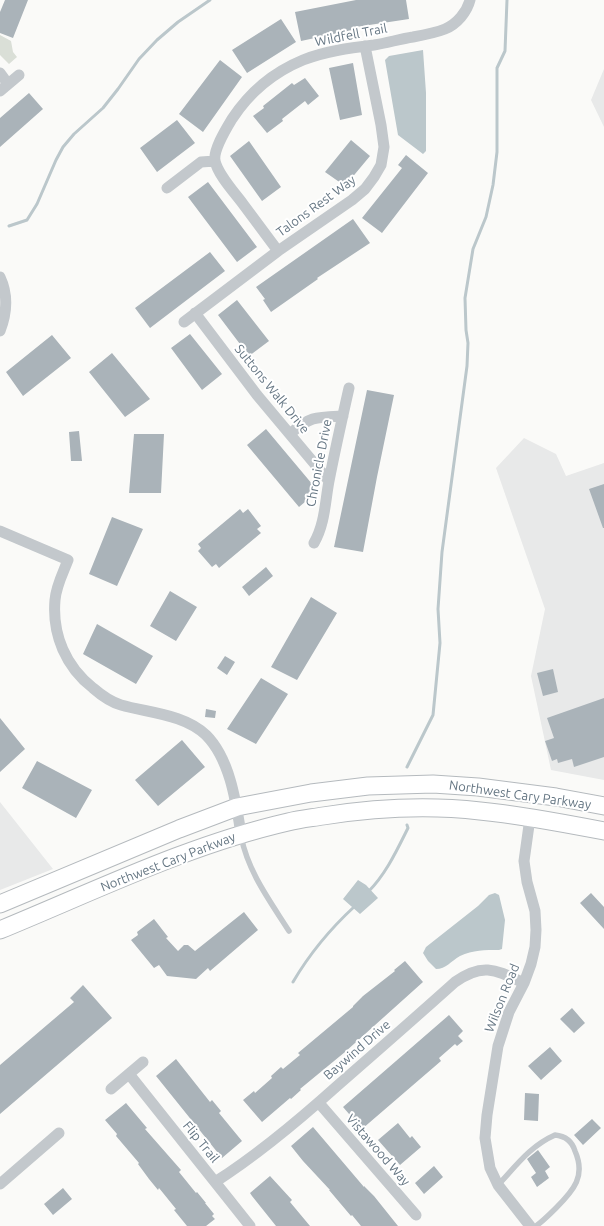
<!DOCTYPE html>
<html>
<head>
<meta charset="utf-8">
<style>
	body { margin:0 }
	canvas { display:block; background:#fafaf8 }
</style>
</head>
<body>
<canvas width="604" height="1226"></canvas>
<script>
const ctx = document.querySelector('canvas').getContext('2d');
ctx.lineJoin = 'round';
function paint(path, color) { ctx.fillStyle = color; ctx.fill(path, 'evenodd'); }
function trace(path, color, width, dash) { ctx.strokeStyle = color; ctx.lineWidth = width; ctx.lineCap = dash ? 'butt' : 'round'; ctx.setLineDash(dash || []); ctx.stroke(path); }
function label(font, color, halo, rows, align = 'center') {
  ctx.font = font + ' Ubuntu,sans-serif'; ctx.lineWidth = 4; ctx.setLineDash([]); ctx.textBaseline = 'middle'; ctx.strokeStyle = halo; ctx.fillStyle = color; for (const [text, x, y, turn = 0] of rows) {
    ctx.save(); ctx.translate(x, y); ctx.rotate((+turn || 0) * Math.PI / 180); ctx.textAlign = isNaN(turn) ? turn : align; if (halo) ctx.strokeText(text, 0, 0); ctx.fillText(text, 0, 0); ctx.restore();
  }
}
const built = new Path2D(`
	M604 69V127L591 100Z
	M524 438 556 454 566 476 604 463V780L551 770 531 676 545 609 496 468Z
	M0 802 53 869 0 890Z`);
const green = new Path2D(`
	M0 35 11 41 13 52 17 57 9 64 0 55Z`);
const water = new Path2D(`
	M423 50 426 93V151L423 154 398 135 385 60 389 56Z
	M358 880 366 885 378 898 360 914 343 899Z
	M495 893 499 895 505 920 502 949 499 950C485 950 473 950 460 956 451 961 446 969 436 969L428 961 423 953 426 947 478 906 489 895Z`);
const stream = new Path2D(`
	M9 226 27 220 37 204 56 160 63 147 74 134 103 108 118 89 139 59 157 40 178 22 210 0
	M407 767 433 715 440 643 438 609 442 552 467 366 468 343 466 330 465 298 473 249 486 217 493 185 497 152V68L505 51 507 0
	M368 892C386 874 397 850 408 828L407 825
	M293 982C310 953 330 929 355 906`);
const building = new Path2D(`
	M5 0H28L13 38 0 33V12Z
	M356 0H406L409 19 356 27 357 29 301 41 295 12Z
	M281 19 296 42 247 73 232 50Z
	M220 60 242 77 203 132 179 114Z
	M353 63 362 115 340 120 329 68Z
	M305 78 319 96 308 105 305 101 282 119 283 121 267 133 253 116 264 108 263 106 292 83 294 85Z
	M29 93 43 109 0 147V118Z
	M177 120 195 143 157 172 140 148Z
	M351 140 370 156 345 186 325 172Z
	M249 141 281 187 262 201 230 156Z
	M406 155 428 173 382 233 362 218 402 168 398 165Z
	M208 182 257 247 237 262 188 197Z
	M353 219 370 243 317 278 318 279 271 312 263 300 265 299 256 287Z
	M210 252 225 271 150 328 135 308Z
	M237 300 269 341 249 356 218 315Z
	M190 334 222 374 202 390 171 348Z
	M52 335 71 358 23 396 6 372Z
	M112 353 150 399 125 417 89 372Z
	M367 390 394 395 377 477 363 552 334 547Z
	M266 429 318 491 299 507 247 445Z
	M79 431 82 461H71L69 432Z
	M134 434H164L161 493H129Z
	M604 484V528H603L589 489Z
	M240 509 243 513 248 509 261 526 257 529 261 533 219 568 216 564 212 567 198 551 201 548 198 544Z
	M112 517 143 529 117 586 89 574Z
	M266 567 273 576 249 596 242 587Z
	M170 591 197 607 176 641 150 626Z
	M311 597 337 613 297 680 271 667Z
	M97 624 153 656 136 684 83 654Z
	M225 656 235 662 227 675 217 668Z
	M553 669 558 692 543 696 537 673Z
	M261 678 288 694 256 744 227 729Z
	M604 698V757L574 767 572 759 558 763 557 759 552 761 545 741 554 738 547 718Z
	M206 709 216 711 215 718 205 717Z
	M0 718 25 749 0 772Z
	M182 740 205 767 158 806 135 780Z
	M37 761 92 790 76 818 22 788Z
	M591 893 604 907V929L580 903Z
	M244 912 258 930 210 971 208 968 196 979 167 976 159 965 154 968 131 940 138 935 137 932 154 919 168 937 166 938 178 951 184 945H188L195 951Z
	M405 961 423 982 345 1052 300 1089 301 1090 291 1099 290 1098 262 1122 243 1100 254 1091 255 1093 272 1078 271 1076 281 1067 283 1069 300 1055 298 1053 353 1007V1006L363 996 395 971 394 970Z
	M83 985 112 1018 0 1114V1065L74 1002 70 998Z
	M572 1008 585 1023 574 1033 560 1019Z
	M449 1015 463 1031 458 1036 463 1041 457 1046 455 1044 439 1058 441 1061 362 1129 343 1107Z
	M550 1047 562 1061 541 1080 528 1066Z
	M176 1059 210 1102 212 1100 221 1111 219 1113 242 1141 222 1158 156 1076Z
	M525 1093 539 1094 538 1121 524 1120Z
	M126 1103 147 1128 145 1129 181 1170 179 1172 196 1193 197 1192 206 1203H205L214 1214 212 1216 215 1219 206 1226H187L174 1210 176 1209 159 1188 158 1190 149 1179 138 1164 139 1163 116 1136 117 1134 105 1120Z
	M592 1119 601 1128 583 1145 574 1135Z
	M398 1123 410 1138 412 1136 421 1147 400 1165 378 1140Z
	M313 1127 364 1187V1186L374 1196 398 1226H361L352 1215 351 1216 329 1190H330L303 1161 291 1146Z
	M538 1150 550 1167 545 1171 549 1178 537 1187 531 1177 536 1173 527 1159Z
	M434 1166 443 1177 424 1194 415 1183Z
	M270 1176 292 1200 290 1202 310 1226H276L252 1196 250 1193Z
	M63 1188 72 1199 53 1215 44 1204Z`);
const lane = new Path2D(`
	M241 836C248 872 270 901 289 931
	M498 1185C516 1166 530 1146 555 1135 565 1136 572 1141 575 1151 586 1176 574 1190 556 1208 550 1214 543 1221 536 1226`);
const street = new Path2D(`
	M0 73 8 84
	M0 91 19 75
	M167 188 201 162 215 161
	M278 251C266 235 255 220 243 204 235 193 218 175 215 161 213 150 226 129 232 119 249 93 274 72 303 60 326 51 350 48 374 45 387 43 400 39 413 37 424 35 435 33 445 29 457 24 467 12 470 0
	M0 277C8 294 7 313 0 331
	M195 313 257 395 329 481
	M184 322 278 251 352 200 365 189 374 177 381 165 384 147 381 125 365 46
	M290 434C310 416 317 417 343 416
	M0 531 68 560C63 573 56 586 55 600 52 635 66 667 93 688 101 695 111 702 121 705 149 713 184 714 206 735 230 759 236 802 241 834
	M314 543C325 524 325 502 329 481 335 450 342 419 349 388
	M530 818 524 861 527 882 535 911 536 930 535 947 531 964 524 983 509 1012 498 1046 487 1115 485 1138 490 1168 498 1185 530 1226
	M129 1074 250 1226
	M111 1089 143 1062
	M319 1103 416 1215
	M215 1182C259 1154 298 1121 337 1086 376 1052 416 1017 455 982 483 962 496 970 524 983
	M0 1184 59 1133`);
const primary = new Path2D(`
	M0 904 179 829 237 807 311 793 368 786 433 784 478 787 556 797 604 806
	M0 930C95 891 188 845 288 822 300 819 311 818 323 816 374 808 428 805 480 811 521 815 563 823 604 831`);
const streetNames = [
	["Wildfell Trail",351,35,-11],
	["Talons Rest Way",316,206,-36],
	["Suttons Walk Drive",272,389,51],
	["Chronicle Drive",319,463,-79],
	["Northwest Cary Parkway",520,795,8],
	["Northwest Cary Parkway",168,862,-21],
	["Wilson Road",502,998,-68],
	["Baywind Drive",357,1050,-41],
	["Flip Trail",201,1142,51],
	["Vistawood Way",378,1150,49]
];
paint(built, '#e8e9e9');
paint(green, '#dadfd7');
paint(water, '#bbc7cb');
trace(stream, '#bbc7cb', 3);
paint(building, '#aab3b9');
trace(primary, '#b5babe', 19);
trace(lane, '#c3c8cc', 5.5);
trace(street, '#c3c8cc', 11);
trace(primary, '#fff', 17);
label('13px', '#657683', '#fff', streetNames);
</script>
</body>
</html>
